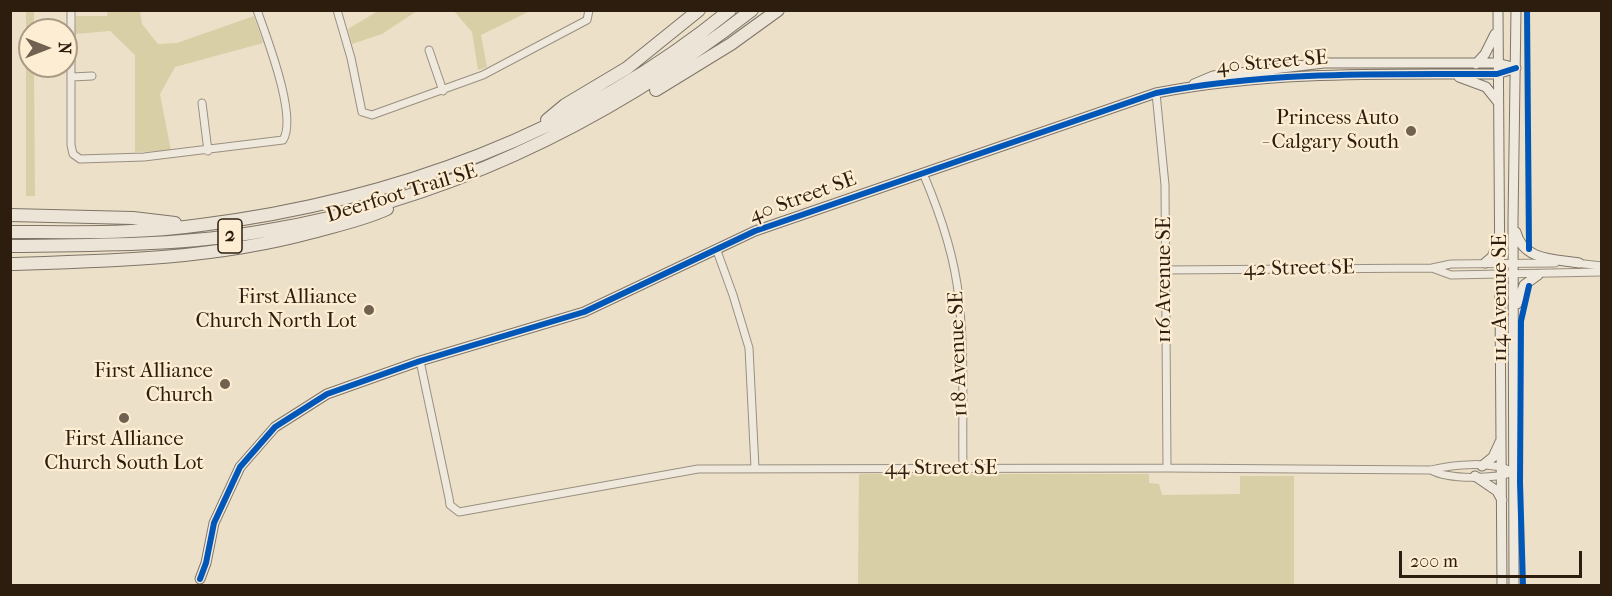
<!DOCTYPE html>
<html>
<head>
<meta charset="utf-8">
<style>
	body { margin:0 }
	#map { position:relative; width:1612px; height:596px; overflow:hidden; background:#ede0c8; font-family:"IM FELL French Canon",serif }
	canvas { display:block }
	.frame { position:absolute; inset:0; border:12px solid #2d1d0f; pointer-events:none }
	.north { position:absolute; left:18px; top:18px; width:60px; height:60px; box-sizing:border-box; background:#fdedd2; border:2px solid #aa9a84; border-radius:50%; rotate:90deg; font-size:16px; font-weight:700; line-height:24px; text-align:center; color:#2d1d0f }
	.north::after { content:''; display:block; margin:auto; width:21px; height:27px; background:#706150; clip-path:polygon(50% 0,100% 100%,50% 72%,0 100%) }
	.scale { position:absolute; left:1399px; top:551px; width:183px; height:27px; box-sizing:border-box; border:3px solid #2d1d0f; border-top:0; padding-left:8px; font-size:18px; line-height:21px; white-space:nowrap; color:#2d1d0f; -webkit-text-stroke:4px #fdedd2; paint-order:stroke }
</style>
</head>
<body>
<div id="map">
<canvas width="1612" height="596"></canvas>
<div class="frame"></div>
<div class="north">N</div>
<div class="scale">200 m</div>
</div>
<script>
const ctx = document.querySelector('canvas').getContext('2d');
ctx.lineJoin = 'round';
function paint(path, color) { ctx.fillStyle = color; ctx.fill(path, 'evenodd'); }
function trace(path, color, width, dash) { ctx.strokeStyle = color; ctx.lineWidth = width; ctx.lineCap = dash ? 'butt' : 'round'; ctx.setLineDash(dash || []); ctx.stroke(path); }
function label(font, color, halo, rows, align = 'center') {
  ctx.font = font + ' "IM FELL French Canon",serif'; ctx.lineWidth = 4.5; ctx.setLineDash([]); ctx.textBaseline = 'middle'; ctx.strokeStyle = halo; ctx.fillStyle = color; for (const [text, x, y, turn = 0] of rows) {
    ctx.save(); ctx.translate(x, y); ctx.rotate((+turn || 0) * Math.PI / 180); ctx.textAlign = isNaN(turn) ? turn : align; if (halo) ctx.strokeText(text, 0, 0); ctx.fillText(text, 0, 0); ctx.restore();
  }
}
const green = new Path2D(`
	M26 11H34V30H30V66H34L35 196H26Z
	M108 11H140L142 24 158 44 177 43 254 16 263 43 175 67 160 94 171 151 135 152V55L110 31 75 34 76 16H107Z
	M378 11H417L382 34 352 44 348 29Z
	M454 11H530L481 35 487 67 478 70 472 32Z
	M859 474H1149V483L1159 484 1162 495 1240 494V476H1294V585H858Z`);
const street = new Path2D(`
	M71 10V145L73 154 80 159 144 157 283 140C298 117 266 36 257 10
	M337 10 351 58 362 112 372 115 483 75 587 20 589 10
	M429 50 443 91
	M72 77 92 76
	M1156 93 1165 185 1167 468
	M202 103 208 151
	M923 173C940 213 955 256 959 300 965 355 962 413 963 469
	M717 251 733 295 749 348 755 468
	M1575 263 1602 266
	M1432 268 1451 275 1602 272
	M1165 270 1432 268 1451 264 1555 263
	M420 361 449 498 450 505 459 512 698 469 1167 468 1431 470C1454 464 1492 461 1514 472
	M1431 470C1449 480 1494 479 1514 472`);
const secondary = new Path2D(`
	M1498 10 1502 586
	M1476 64 1485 54 1495 34
	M1459 77 1486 87 1498 102
	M1194 84 1213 76 1324 63H1497L1516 68
	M1516 232C1523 261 1555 259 1579 263
	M1485 263 1492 257 1499 241
	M1517 304 1524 285 1538 275
	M1482 466 1493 457 1500 442
	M1475 476 1497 491 1502 500
	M200 579 206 563 214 523 240 467 275 427 327 394 420 361 584 312 755 231 1156 93C1269 71 1383 74 1497 74L1516 68
	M1514 586 1513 221 1516 10`);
const highway = new Path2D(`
	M656 90 731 44 778 10
	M547 120 565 105 627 68 699 10
	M10 215 133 218 175 223
	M10 232C74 232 138 234 201 225 392 201 580 133 730 10
	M10 246C95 245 180 246 264 231 445 201 608 122 752 10
	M10 264C113 261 214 259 313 232 338 225 363 220 387 209`);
const cycleway = new Path2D(`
	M1527 10 1529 249
	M200 579 206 563 214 523 240 467 275 427 327 394 420 361 584 312 755 231 1156 93C1269 71 1383 74 1497 74L1516 68
	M1523 586 1520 482 1521 321 1529 286`);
const markers = [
	[1411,131,6,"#706150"],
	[369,310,6,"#706150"],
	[225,384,6,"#706150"],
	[124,418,6,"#706150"]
];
const shields = [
	[230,236,24]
];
const shieldNames = [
	["2",230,236]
];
const streetNames = [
	["40 Street SE",1272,63,-5],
	["Deerfoot Trail SE",402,194,-17],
	["40 Street SE",803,198,-20],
	["42 Street SE",1299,269,-1],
	["116 Avenue SE",1165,280,-90],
	["114 Avenue SE",1501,298,-90],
	["118 Avenue SE",959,354,-92],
	["44 Street SE",941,469]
];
const poiNames = [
	["Princess Auto",1399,119],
	["- Calgary South",1399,143],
	["First Alliance",357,298],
	["Church North Lot",357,322],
	["First Alliance",213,372],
	["Church",213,396],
	["First Alliance",124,440,"center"],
	["Church South Lot",124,464,"center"]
];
paint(green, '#d8cfa6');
trace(street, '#999081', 9);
trace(secondary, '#7e7568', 11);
trace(highway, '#7e7568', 14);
trace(street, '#efe8dc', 7);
trace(secondary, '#efe8dc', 9);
trace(highway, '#ece4d6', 12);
trace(cycleway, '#0057b8', 6);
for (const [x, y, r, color] of markers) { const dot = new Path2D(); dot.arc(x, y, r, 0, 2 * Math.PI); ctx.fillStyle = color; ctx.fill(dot); trace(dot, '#fdedd2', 2); }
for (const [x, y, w] of shields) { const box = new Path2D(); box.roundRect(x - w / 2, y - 17, w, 34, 4.5); ctx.fillStyle = '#fdedd2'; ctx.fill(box); trace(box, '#2d1d0f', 1.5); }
label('bold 20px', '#2d1d0f', null, shieldNames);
label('21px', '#2d1d0f', '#fdedd2', streetNames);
label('21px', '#2d1d0f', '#fdedd2', poiNames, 'right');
</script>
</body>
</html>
